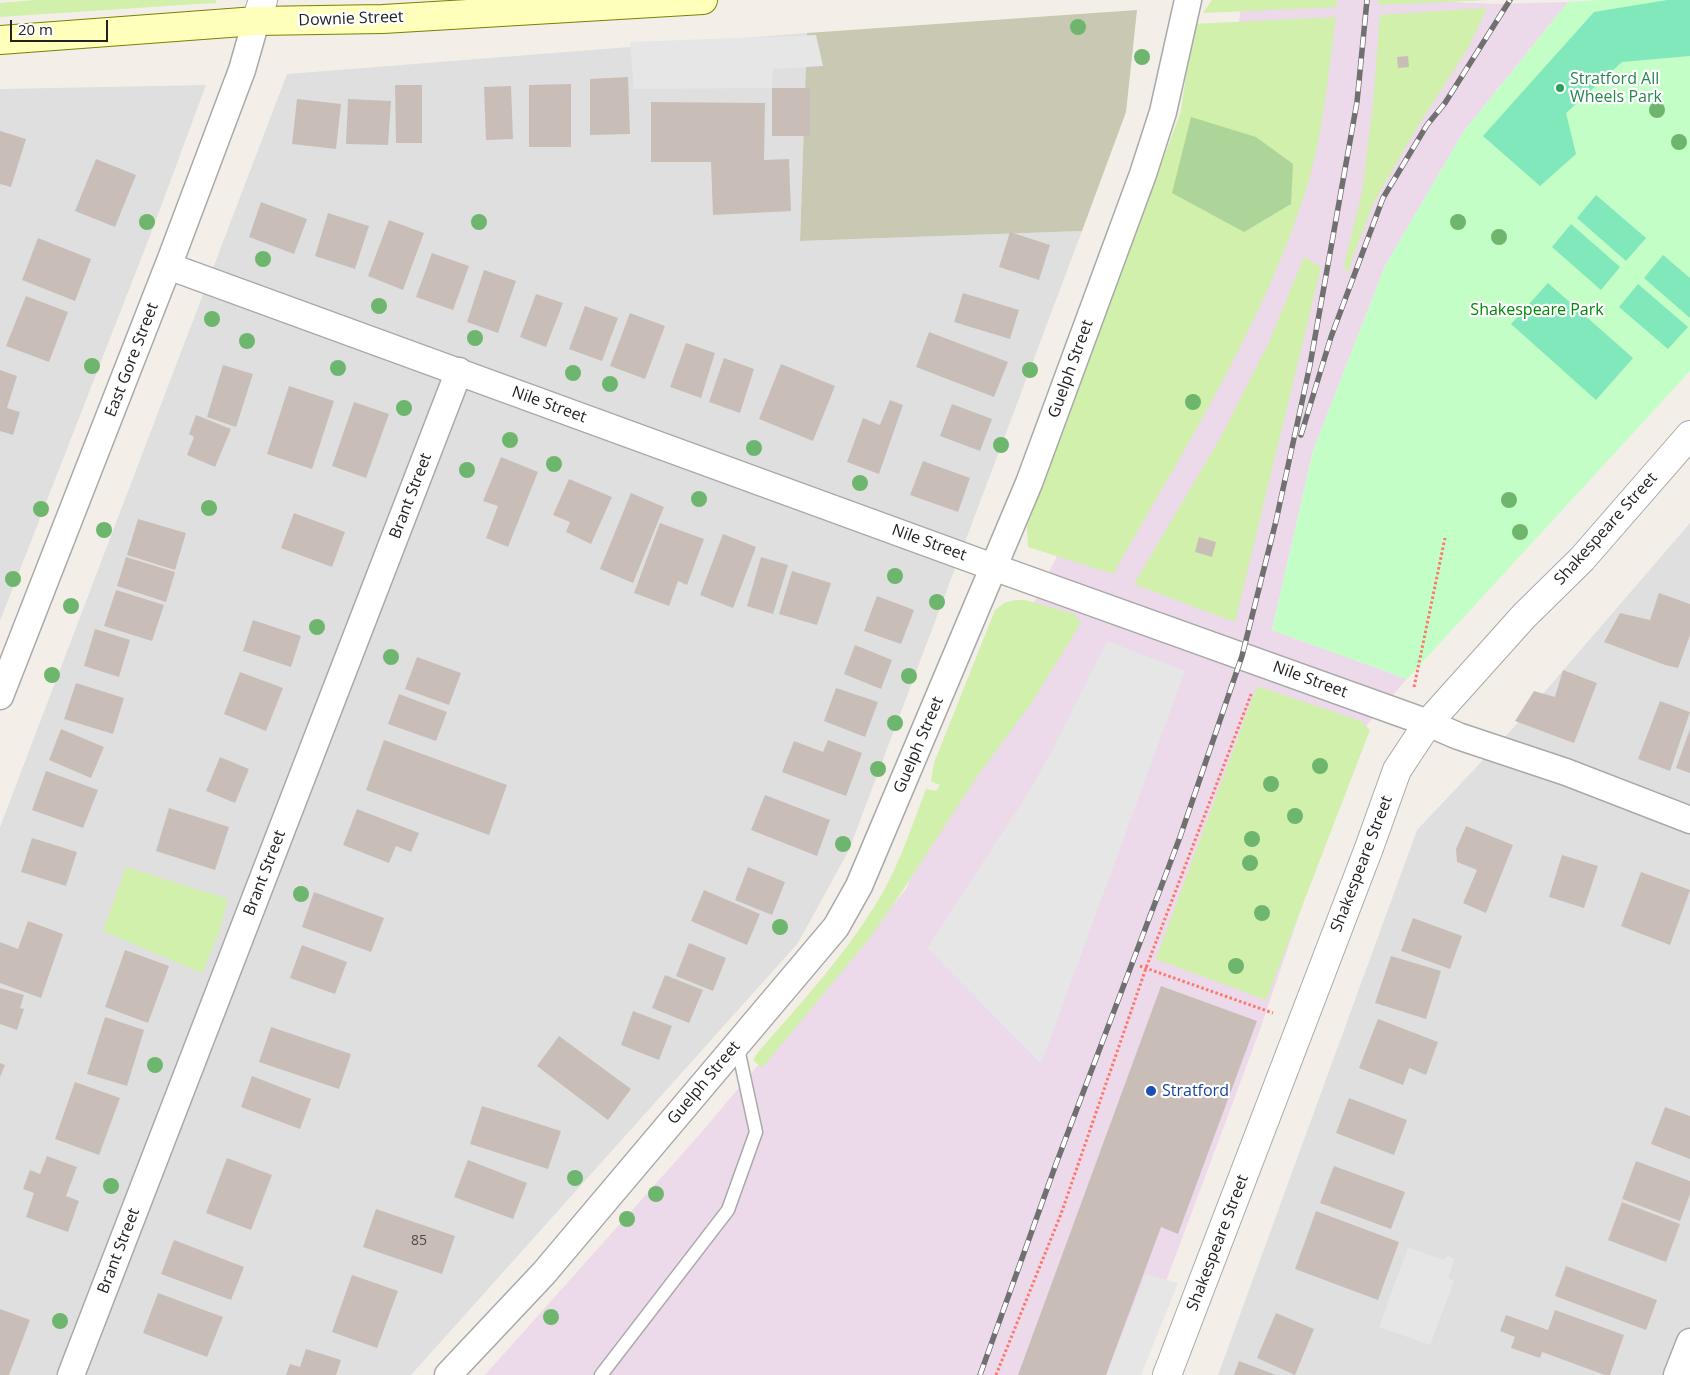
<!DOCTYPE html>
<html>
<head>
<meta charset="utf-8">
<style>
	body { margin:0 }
	#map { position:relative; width:1690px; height:1375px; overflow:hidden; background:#f3efe8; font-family:"Open Sans",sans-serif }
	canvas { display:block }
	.scale { position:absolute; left:10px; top:20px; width:98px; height:22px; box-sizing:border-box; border:2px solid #222; border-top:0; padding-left:6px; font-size:15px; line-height:18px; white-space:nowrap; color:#222; -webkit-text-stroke:4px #fff; paint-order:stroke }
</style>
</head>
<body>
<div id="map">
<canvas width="1690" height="1375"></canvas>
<div class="scale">20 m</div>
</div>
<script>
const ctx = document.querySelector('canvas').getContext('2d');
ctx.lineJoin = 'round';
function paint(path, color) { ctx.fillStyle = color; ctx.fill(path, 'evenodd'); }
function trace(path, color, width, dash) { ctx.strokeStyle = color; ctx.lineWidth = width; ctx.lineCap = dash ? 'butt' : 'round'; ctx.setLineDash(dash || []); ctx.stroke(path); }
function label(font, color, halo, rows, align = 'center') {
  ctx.font = font + ' "Open Sans",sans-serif'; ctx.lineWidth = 4.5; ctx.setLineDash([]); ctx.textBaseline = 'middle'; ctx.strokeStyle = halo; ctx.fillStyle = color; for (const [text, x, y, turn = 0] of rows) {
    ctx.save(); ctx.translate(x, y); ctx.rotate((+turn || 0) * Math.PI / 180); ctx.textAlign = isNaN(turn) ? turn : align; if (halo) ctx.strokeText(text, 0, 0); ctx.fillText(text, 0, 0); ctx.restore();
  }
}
const residential = new Path2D(`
	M807 33 800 241 1082 231 849 850 798 943 411 1375H0V827L287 74Z
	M206 85 153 228 0 621V89Z
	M1690 523V1375H1218L1417 830 1516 725Z`);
const industrial = new Path2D(`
	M1242 0H1411L1497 4 1568 2 1464 131 1385 266 1313 451 1272 630 1407 679 1361 732 1261 1027 1131 1375H485L700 1134 906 889 999 674 1056 558 1224 131Z`);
const construction = new Path2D(`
	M1137 10 1126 112 1082 231 800 241 807 33Z`);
const grass = new Path2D(`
	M36 0H216V3L197 4 0 17V3Z
	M1212 0H1337V7L1203 13Z
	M1378 0H1490L1379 5Z
	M1487 8 1468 48 1416 129 1374 202 1353 256 1348 274 1344 265 1362 192 1373 104 1380 15Z
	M1336 17C1328 76 1323 136 1305 193 1261 328 1183 451 1113 574L1028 547 1027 526 1181 111 1193 24Z
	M1304 257 1321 267 1235 622 1134 584 1222 435 1270 340Z
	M1015 600H1025L1074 614 1081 623 1032 702 976 778 901 893 869 939 762 1068 753 1060 758 1052C803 1001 849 951 883 892 901 860 913 823 926 789L936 791 940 785 931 781 934 763 995 610 1004 603Z
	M1257 686 1361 721 1370 730 1266 1000 1156 959Z
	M126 867 228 899 219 932 202 973 103 931Z`);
const forest = new Path2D(`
	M1191 117 1256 137 1293 164 1291 204 1244 232 1172 193Z`);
const park = new Path2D(`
	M1600 0H1690V371L1407 679 1272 630 1313 451 1385 266 1464 131 1568 2Z`);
const pitch = new Path2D(`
	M1667 0H1690V56L1622 62 1566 113 1576 154 1540 186 1483 136 1594 12Z
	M1596 195 1646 238 1626 261 1577 218Z
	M1571 224 1620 267 1601 290 1552 247Z
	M1663 255 1690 278V318L1644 278Z
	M1548 283 1633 358 1596 400 1511 324Z
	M1638 284 1688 327 1668 349 1619 307Z`);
const parking = new Path2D(`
	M816 35 823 66 773 69 772 88 634 89 630 42Z
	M1107 641 1185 671 1041 1064 927 948 1032 787 1056 743Z
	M1408 1247 1443 1260 1448 1256 1455 1259 1448 1278 1454 1281 1430 1345 1379 1327Z
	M1146 1274 1178 1283 1141 1375H1106Z`);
const building = new Path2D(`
	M1408 56 1409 67 1398 68 1397 57Z
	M628 77 630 134 590 135V79Z
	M571 84V147H529V85Z
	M395 85H422V143H396Z
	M511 86 513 139 486 140 484 87Z
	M772 88H810V136H772Z
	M297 99 341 104 336 149 292 144Z
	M348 99 391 101 388 145 346 144Z
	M651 102 765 103 764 160 789 159 791 211 713 215 711 162H651Z
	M0 131 26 139 11 187 0 184Z
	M96 159 136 175 115 227 75 211Z
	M261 202 307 219 294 254 249 237Z
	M328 213 369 226 355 269 315 256Z
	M389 220 424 233 403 290 368 276Z
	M1010 232 1050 245 1039 280 999 267Z
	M38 238 91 259 75 301 22 280Z
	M432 253 469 266 453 310 416 297Z
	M484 270 516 281 498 333 467 322Z
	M963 293 1019 310 1010 339 954 322Z
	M536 294 563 303 546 347 520 337Z
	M26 296 68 312 49 362 6 346Z
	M585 306 618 318 602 361 569 349Z
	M630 313 665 326 645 379 610 366Z
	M929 332 1008 362 994 397 916 367Z
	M686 343 715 353 701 398 670 387Z
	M724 358 754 369 740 413 709 402Z
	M781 364 835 386 813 441 759 419Z
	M223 365 253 374 236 427 207 417Z
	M0 370 17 376 7 408 20 412 13 435 0 431Z
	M289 386 334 401 312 469 267 454Z
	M890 400 903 405 879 474 847 462 863 418 880 425Z
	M354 402 389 414 366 478 332 466Z
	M952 404 992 419 980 451 940 436Z
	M196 415 231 429 215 467 187 455 194 437 189 434Z
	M501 457 538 472 508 547 486 538 498 506 483 501Z
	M923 461 970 478 958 512 910 495Z
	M569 479 612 497 591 544 566 532 570 522 553 515Z
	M631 493 664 507 633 583 600 569Z
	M294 513 345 532 332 567 281 548Z
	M138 519 186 533 175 570 127 555Z
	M660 523 704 539 687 585 678 581 669 606 634 593Z
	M723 534 756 547 733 608 700 595Z
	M1199 537 1216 542 1212 557 1195 552Z
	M126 557 175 572 166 602 117 586Z
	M761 557 788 565 773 614 747 606Z
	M792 571 831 583 817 625 779 614Z
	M116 590 164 605 152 641 104 626Z
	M1659 593 1690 604V635L1678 668 1665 665 1604 642 1620 613 1650 620Z
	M877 596 914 610 901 644 864 631Z
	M253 620 301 636 291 667 243 651Z
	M95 629 130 640 119 677 84 666Z
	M855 645 892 660 881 689 844 674Z
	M417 657 461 673 449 705 405 689Z
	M1563 670 1597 683 1574 743 1515 721 1534 691 1555 697Z
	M240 672 283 688 266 731 224 714Z
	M76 683 124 698 113 734 64 719Z
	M836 688 878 702 865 737 824 721Z
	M399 694 447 712 436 741 388 724Z
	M1660 701 1690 712 1670 771 1638 759Z
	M61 729 104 747 91 778 49 760Z
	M1690 729V773L1676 768Z
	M384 740 507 785 489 835 366 790Z
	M828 740 862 753 846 796 782 772 794 741 823 752Z
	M220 757 249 769 235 803 206 791Z
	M46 771 98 790 83 828 32 810Z
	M765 795 830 820 817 856 751 830Z
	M169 808 229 827 215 870 156 851Z
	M357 809 419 833 411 852 396 846 389 863 343 845Z
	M1466 826 1513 845 1486 913 1463 903 1477 870 1457 862 1456 849Z
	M32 838 77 852 66 886 21 872Z
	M1562 855 1598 866 1584 908 1549 897Z
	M748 867 785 882 772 915 735 900Z
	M1641 872 1690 890 1670 945 1621 926Z
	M704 890 760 914 747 945 691 921Z
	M314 892 384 918 371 952 302 927Z
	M1413 918 1462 936 1450 969 1401 951Z
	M28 921 63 934 41 998 0 983V942L18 949Z
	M689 943 726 958 713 991 676 976Z
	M302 945 347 962 335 994 290 978Z
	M125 950 169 966 148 1023 105 1007Z
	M1391 956 1441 971 1426 1019 1375 1003Z
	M665 975 703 990 689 1023 652 1008Z
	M1161 986 1257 1021 1178 1234 1161 1227 1106 1375H1018Z
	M0 988 24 995 20 1008 24 1009 17 1030 0 1024Z
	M633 1011 672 1026 659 1060 621 1045Z
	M105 1017 144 1030 127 1086 87 1074Z
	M1378 1019 1438 1042 1426 1075 1409 1068 1403 1085 1359 1068Z
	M271 1027 351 1054 339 1089 259 1062Z
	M559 1036 631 1089 608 1120 537 1066Z
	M0 1063 5 1065 0 1077Z
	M252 1076 311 1099 300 1129 241 1107Z
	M75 1082 120 1098 99 1155 55 1139Z
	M1349 1098 1407 1120 1394 1155 1336 1133Z
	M482 1106 561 1131 548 1169 470 1144Z
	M1665 1107 1690 1116V1159L1651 1144Z
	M47 1156 77 1167 66 1196 79 1201 68 1232 26 1217 34 1193 23 1189 30 1170 40 1174Z
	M227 1158 272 1175 251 1230 206 1213Z
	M468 1160 527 1183 513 1219 454 1197Z
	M1636 1161 1690 1181V1194L1680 1221 1622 1199Z
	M1334 1166 1405 1192 1391 1229 1320 1203Z
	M1622 1202 1680 1224 1666 1262 1608 1240Z
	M376 1209 455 1236 442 1274 363 1247Z
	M1316 1211 1399 1242 1378 1300 1295 1269Z
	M174 1240 244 1267 231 1300 161 1274Z
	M1566 1266 1657 1300 1646 1330 1555 1296Z
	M352 1275 398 1291 377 1348 332 1332Z
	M158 1293 223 1317 207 1357 143 1333Z
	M0 1309 30 1320 9 1375H0Z
	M1555 1310 1624 1335 1610 1375H1605L1542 1352 1540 1358 1511 1348 1515 1337 1500 1331 1506 1315 1548 1330Z
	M1276 1313 1314 1329 1295 1375 1257 1358Z
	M306 1349 341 1360 336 1375H286L290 1364 300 1367Z
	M1239 1361 1276 1375H1234Z`);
const path = new Path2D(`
	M1414 687 1445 538
	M1140 966 1273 1013
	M996 1375 1061 1214 1146 968 1252 692`);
const service = new Path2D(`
	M601 1375 728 1210 756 1132 737 1044`);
const minor = new Path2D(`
	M168 266 993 567 1428 723 1458 736 1566 772 1690 820
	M0 696 172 256 242 70 256 21
	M71 1375 459 371
	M448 1375 544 1273 836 927 859 886 1029 483 1143 174 1163 112 1188 0
	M1677 1375 1690 1342`);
const tertiary = new Path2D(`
	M256 21 263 0
	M1167 1375 1369 848 1397 770 1428 723 1524 616 1582 559 1690 435`);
const secondary = new Path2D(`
	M0 40 256 21 383 19 703 0`);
const rail = new Path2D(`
	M1301 435 1331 337 1383 198 1427 125 1445 103 1510 0
	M980 1375 1056 1164 1180 837 1242 656 1276 521 1310 365 1357 102 1367 0`);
const trees = [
	[1078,27],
	[1142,57],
	[1657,110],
	[1679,142],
	[147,222],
	[479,222],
	[1458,222],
	[1499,237],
	[263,259],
	[379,306],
	[212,319],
	[475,338],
	[247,341],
	[92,366],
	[338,368],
	[1030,370],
	[573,373],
	[610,384],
	[1193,402],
	[404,408],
	[510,440],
	[1001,445],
	[754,448],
	[554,464],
	[467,470],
	[860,483],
	[699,499],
	[1509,500],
	[209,508],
	[41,509],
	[104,530],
	[1520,532],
	[895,576],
	[13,579],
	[937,602],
	[71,606],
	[317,627],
	[391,657],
	[52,675],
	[909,676],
	[895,723],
	[1320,766],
	[878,769],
	[1271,784],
	[1295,816],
	[1252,839],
	[843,844],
	[1250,863],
	[301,894],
	[1262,913],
	[780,927],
	[1236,966],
	[155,1065],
	[575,1178],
	[111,1186],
	[656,1194],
	[627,1219],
	[551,1317],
	[60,1321]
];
const markers = [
	[1560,88,5,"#2e9e5b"],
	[1151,1091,6,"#1a4fb4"]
];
const numberNames = [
	["85",419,1241]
];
const streetNames = [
	["Downie Street",351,19,-2],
	["East Gore Street",132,360,-69],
	["Guelph Street",1071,369,-70],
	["Nile Street",549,405,20],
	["Brant Street",411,496,-69],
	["Shakespeare Street",1606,529,-48],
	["Nile Street",929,543,20],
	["Nile Street",1310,680,20],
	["Guelph Street",919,745,-67],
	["Shakespeare Street",1362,864,-69],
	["Brant Street",265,873,-69],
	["Guelph Street",704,1083,-50],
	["Shakespeare Street",1218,1243,-69],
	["Brant Street",119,1251,-69]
];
const leisureNames = [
	["Stratford All",1570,79],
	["Wheels Park",1570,97]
];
const parkNames = [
	["Shakespeare Park",1537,310]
];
const transitNames = [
	["Stratford",1162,1091]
];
paint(residential, '#e0dfdf');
paint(industrial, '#ecdaea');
paint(construction, '#c9c8b2');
paint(grass, '#d0f0ab');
paint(forest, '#aed599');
paint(park, '#c3fec6');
paint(pitch, '#80e8bb');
paint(parking, '#e6e6e6');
paint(building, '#c8beb7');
trace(service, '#a9a9a9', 15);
trace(minor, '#a9a9a9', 29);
trace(tertiary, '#a9a9a9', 30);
trace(secondary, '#798200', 30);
trace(path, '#ff766d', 3, [2.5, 2.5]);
trace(service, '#fff', 12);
trace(minor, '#fff', 26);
trace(tertiary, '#fff', 28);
trace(secondary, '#feffba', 28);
trace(rail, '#707070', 5.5);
trace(rail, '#fff', 4, [11]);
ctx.fillStyle = '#6eb66d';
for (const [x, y] of trees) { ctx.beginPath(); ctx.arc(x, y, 8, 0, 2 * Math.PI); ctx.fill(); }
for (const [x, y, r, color] of markers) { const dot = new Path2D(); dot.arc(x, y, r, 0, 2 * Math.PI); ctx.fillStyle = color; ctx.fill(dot); trace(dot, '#fff', 2); }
label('14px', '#4c4947', null, numberNames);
label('16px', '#222', '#fff', streetNames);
label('16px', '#27864d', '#fff', leisureNames, 'left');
label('16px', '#028808', '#fff', parkNames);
label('16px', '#164399', '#fff', transitNames, 'left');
</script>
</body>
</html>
